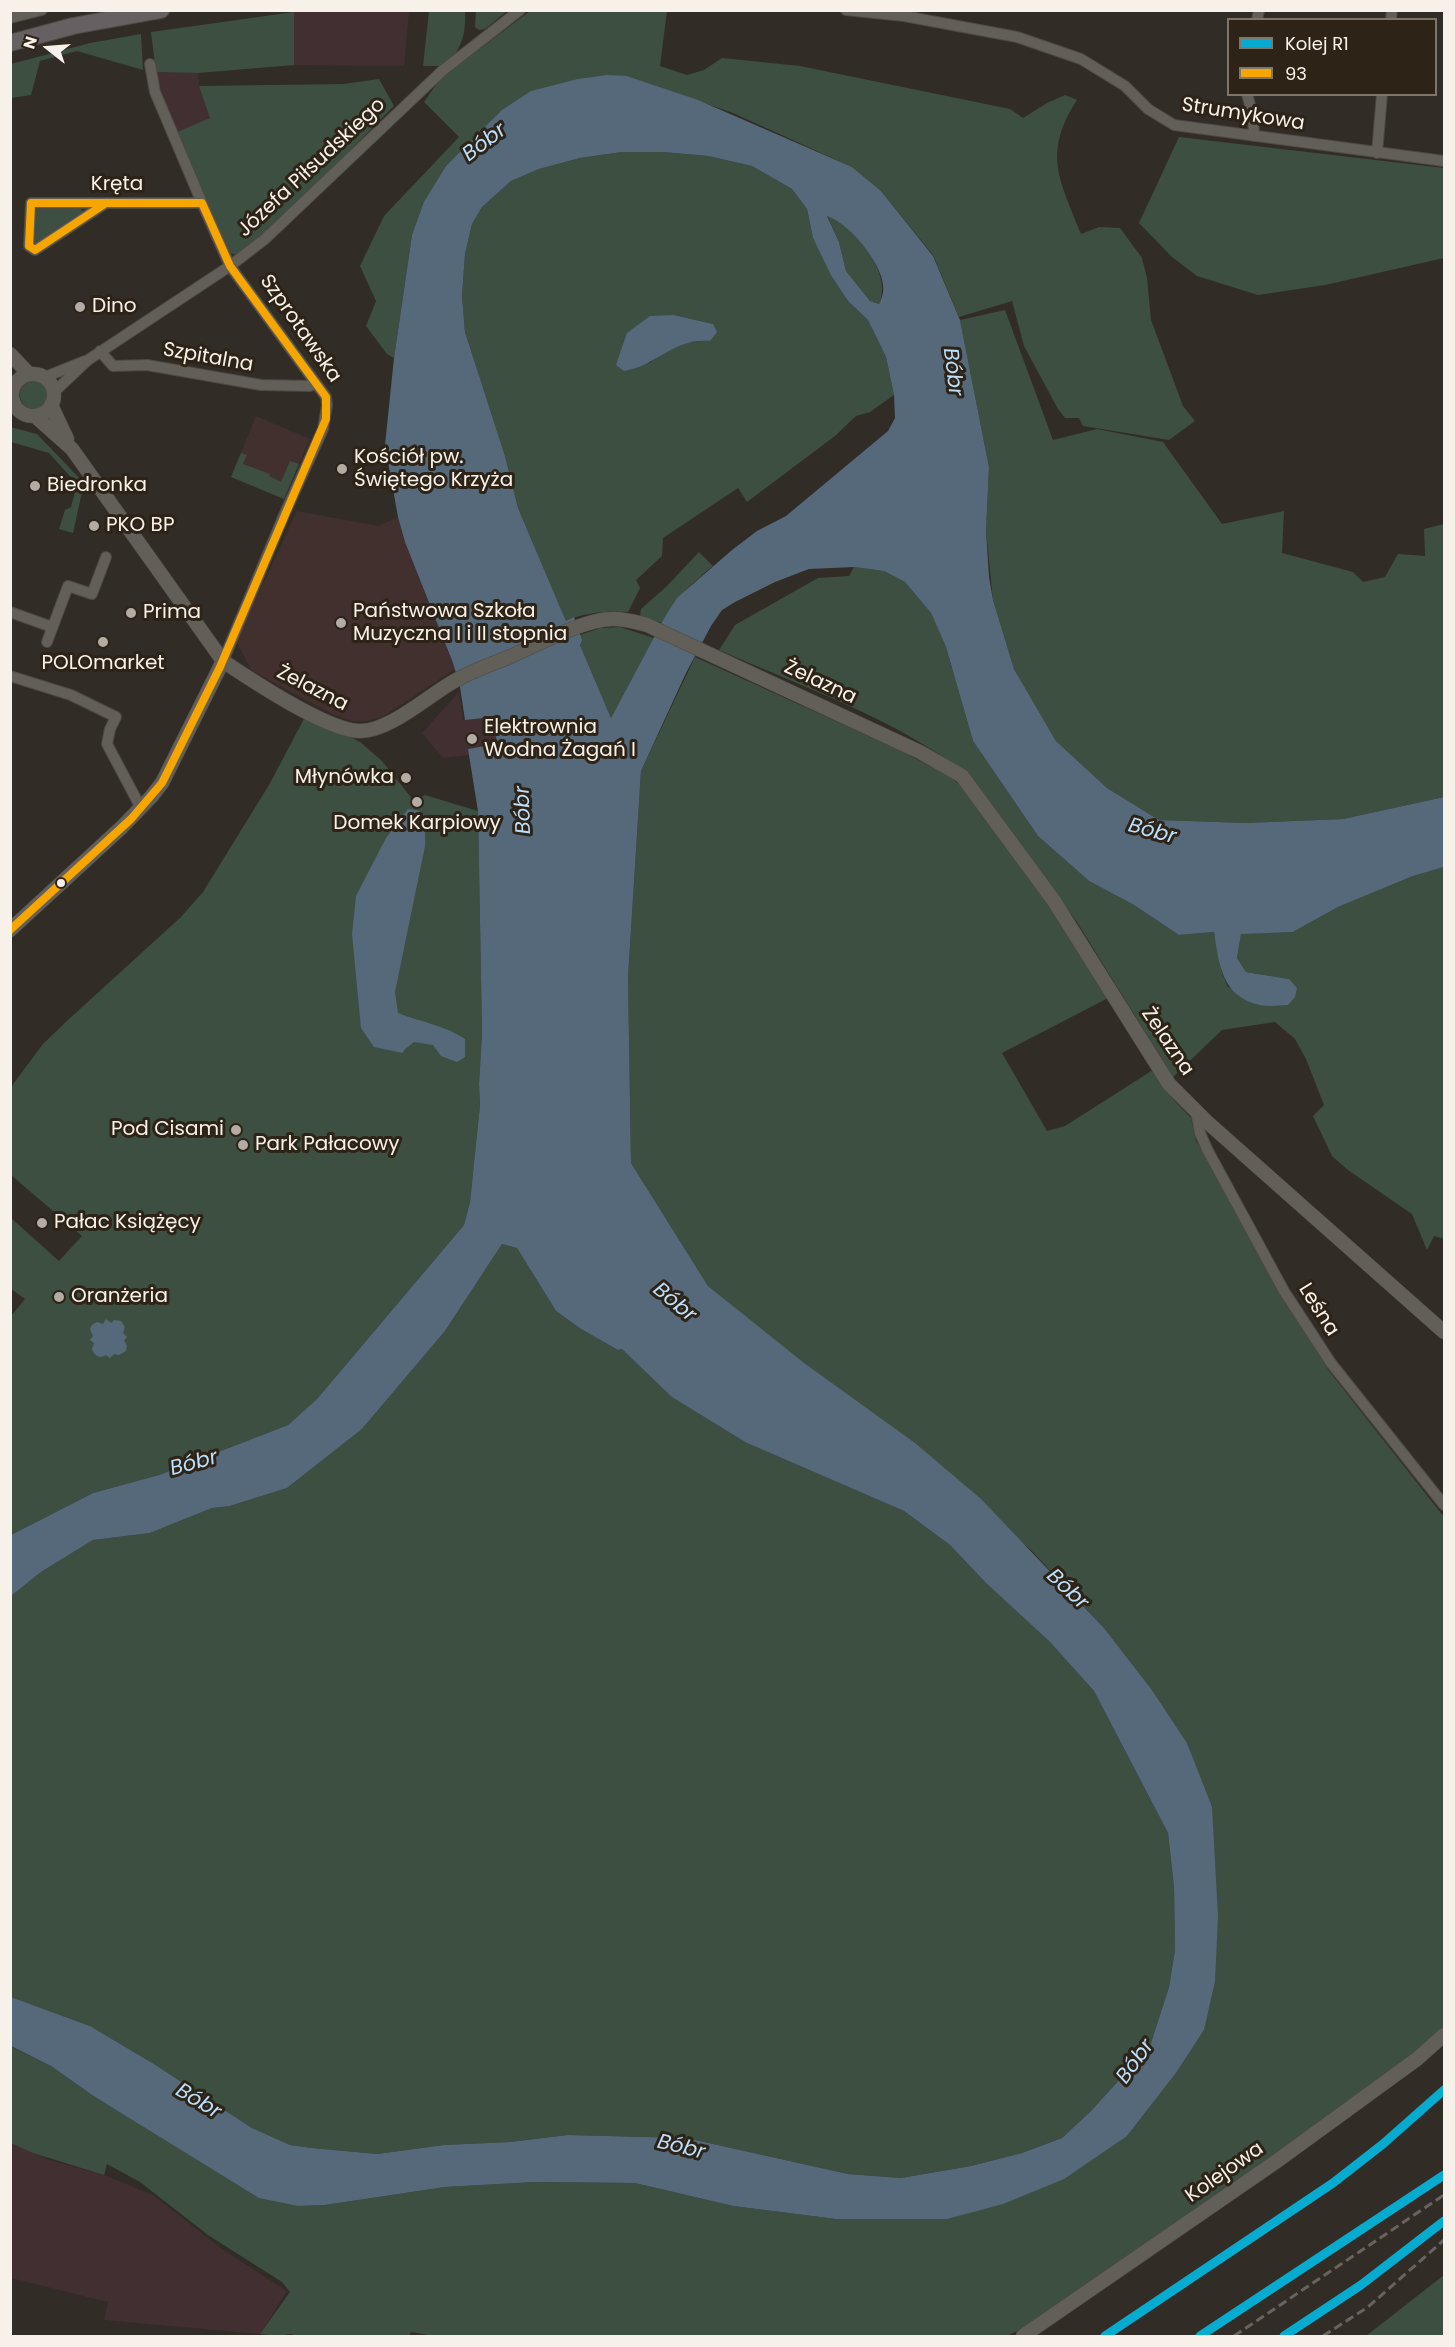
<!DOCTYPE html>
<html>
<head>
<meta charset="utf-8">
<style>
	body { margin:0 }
	#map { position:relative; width:1455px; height:2347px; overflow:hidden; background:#322c26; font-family:Poppins,sans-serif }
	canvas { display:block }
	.frame { position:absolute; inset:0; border:12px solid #f8f1e9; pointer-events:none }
	.legend { position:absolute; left:1227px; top:18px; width:210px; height:78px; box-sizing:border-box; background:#2d2317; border:2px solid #7e756b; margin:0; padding:8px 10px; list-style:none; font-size:18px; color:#f8f1e9 }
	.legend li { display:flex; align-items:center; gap:12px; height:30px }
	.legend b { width:30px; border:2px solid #7e756b }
	.north { position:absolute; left:18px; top:18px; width:60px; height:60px; -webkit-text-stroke:4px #2d2317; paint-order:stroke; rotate:287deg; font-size:16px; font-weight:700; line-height:24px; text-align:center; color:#f8f1e9 }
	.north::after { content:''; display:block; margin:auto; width:21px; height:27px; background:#f8f1e9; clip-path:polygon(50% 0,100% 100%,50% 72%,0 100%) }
</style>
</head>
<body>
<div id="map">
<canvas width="1455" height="2347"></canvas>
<div class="frame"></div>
<ul class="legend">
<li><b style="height:8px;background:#06acd0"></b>Kolej R1</li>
<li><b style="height:8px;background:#f7a600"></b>93</li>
</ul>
<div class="north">N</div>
</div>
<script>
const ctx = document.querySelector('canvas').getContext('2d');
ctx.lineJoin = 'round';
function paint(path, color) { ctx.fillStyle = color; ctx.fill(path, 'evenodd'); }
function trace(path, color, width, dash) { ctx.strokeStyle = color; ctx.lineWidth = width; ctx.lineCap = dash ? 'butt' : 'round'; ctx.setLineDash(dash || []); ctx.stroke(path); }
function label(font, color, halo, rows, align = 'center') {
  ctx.font = font + ' Poppins,sans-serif'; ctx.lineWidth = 6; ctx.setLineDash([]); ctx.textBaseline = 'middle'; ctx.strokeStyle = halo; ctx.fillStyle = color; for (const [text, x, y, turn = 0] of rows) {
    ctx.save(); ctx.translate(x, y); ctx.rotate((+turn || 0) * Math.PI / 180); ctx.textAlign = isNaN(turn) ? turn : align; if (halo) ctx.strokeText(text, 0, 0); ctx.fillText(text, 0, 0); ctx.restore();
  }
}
const industrial = new Path2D(`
	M305 10 409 11 404 66 294 65V12Z
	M156 72 198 73 199 86 211 118 177 132 162 96Z
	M459 692 463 720 493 717 497 745 469 749V755L443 758 422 733Z
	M11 2142 49 2160 104 2175 153 2195 222 2249 287 2291 260 2334 104 2320 108 2302 11 2278Z`);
const education = new Path2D(`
	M256 416 310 439 284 499 231 477Z
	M297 511 378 526 398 517 405 542 455 669 382 717 367 721H352L332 714 252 671 236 641Z`);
const green = new Path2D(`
	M429 11H465C466 34 462 52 442 66H423Z
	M476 11V10L507 11 485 29 479 30 475 27Z
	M530 11H667L660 66 687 75 704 70 722 58 800 66 1010 109 1023 118 1047 103 1065 95 1077 100C1042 154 1060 180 1081 234L1099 227 1120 228 1142 258 1147 278 1151 320 1183 406 1195 421 1169 440 1083 426 1079 418H1065L1058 409 1024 346 1012 301 959 317 933 255 881 191 852 167 733 113 627 76 471 142 446 166 412 235 394 358 387 354 366 326 376 301 360 266 384 216 459 137 424 102 440 79Z
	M294 12V65L198 73 156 72 151 32Z
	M141 34 143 70 77 51 40 61 31 95 11 98V64L90 43Z
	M379 79 394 106C343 157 294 212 236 255L230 253 177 132 210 118 199 86 343 84Z
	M1179 137 1444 168V258L1325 285 1258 295 1197 276 1172 257 1139 223Z
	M622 152H663L708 156 752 166 792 189 807 209 813 238 848 301 868 320 886 357 894 395 870 412 856 416 835 436 747 502 738 488 663 538 662 556 636 580 640 588 628 612C607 611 585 612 566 621L518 508 505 456 465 332 462 296 465 254 472 224 482 207 511 181 539 169 580 158ZM674 315 713 324 710 341C686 339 667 350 648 364Z
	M37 209H81L84 214 37 244 33 242 35 210Z
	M827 215C854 226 894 274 879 304L870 301 846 271 839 242Z
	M1005 310 1053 440 1097 429 1163 442 1222 524 1284 511 1282 553 1353 572 1363 582 1385 577 1398 554 1425 556 1424 529 1444 524V797L1343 819 1246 823 1159 820 1107 788 1056 741 1014 669 993 600 986 531 989 467 960 320Z
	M20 395a14 14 0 1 1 28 0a14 14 0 1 1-28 0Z
	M10 427 37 434 84 483 73 533 59 529 65 510 71 507 77 484 49 453 11 442Z
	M241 453 247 455 243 464 270 474 269 476 281 482 290 461 299 464 284 499 231 477Z
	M699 552 713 566C694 582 673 600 662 623L640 617 641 609 666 587Z
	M854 567 884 571 905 582 931 613 946 647 973 741 1038 836 1089 881 1134 905 1179 935 1214 932 1222 973 1228 987 1277 1005H1288L1289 979 1246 972 1237 958 1241 933 1293 932 1338 907 1413 876 1444 867V1239L1434 1236 1427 1250 1412 1214 1348 1170 1332 1156 1313 1116 1324 1105 1306 1059 1295 1039 1275 1022 1222 1030 1173 1077 1077 922 972 778C898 719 805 688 719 650L735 625 818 578 849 576Z
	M620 627 654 638 611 718 580 645V635L600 628Z
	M695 657 897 749 949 776 967 791 997 827 1110 997 1002 1053 1047 1131 1065 1126 1153 1070 1172 1098 1191 1118 1196 1141 1220 1179 1264 1263 1329 1371 1444 1517V2027C1316 2140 1168 2231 1027 2327L1006 2336H433L411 2332 409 2336H295L292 2334 276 2336 260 2334 290 2292 282 2282 208 2235 140 2182 107 2164 104 2175 33 2153 11 2143 10 2046 51 2066 92 2095 126 2115 298 2206 325 2205 445 2187 535 2182 635 2183 733 2206 836 2219 1127 2136 1176 2073 1204 2030 1211 1807 1187 1743 1152 1690 1104 1628 1031 1550 708 1286 631 1163 628 977 641 771Z
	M306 715 360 742 382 761 414 801 425 795 478 811 482 1033 479 1084 480 1105 470 1202 464 1225 317 1399 288 1425 159 1475 93 1493 11 1535V1316L25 1299 11 1289V1218L59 1261 82 1236 11 1175 10 1090 14 1083 43 1044 69 1019 181 917 203 892 269 785Z
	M502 1244 517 1248 556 1311 581 1329 618 1350 622 1349 636 1362 747 1443 904 1511 950 1545 986 1583 1050 1642 1094 1691 1168 1833 1174 1887 1175 1950 1169 1987 1150 2046 1091 2111 1062 2138 1022 2153 971 2166 901 2178 848 2174 686 2138 568 2135 510 2142 444 2145 377 2154 312 2148 290 2145 252 2128 154 2064 90 2026 11 1997V1596L41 1572 93 1540 150 1533 212 1508 230 1506 287 1488 362 1429 445 1331Z
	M1444 2275V2336H1366Z`);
const water = new Path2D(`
	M607 75 627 76 698 100 852 167 881 191 933 256 960 320 989 467 986 531 989 577 993 600 1014 669 1056 741 1107 788 1159 820 1246 823 1343 819 1444 797V867L1413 876 1338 907 1293 932 1241 934 1237 958 1246 972 1289 979 1297 988 1295 997 1288 1005C1279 1005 1269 1007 1260 1005 1222 997 1219 965 1214 932L1179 935 1134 905 1089 881 1038 836 973 741 946 647 931 613 905 582 884 571 854 567 809 569 775 582 735 602 722 610 711 626 686 673 641 771 628 977 631 1163 708 1286 804 1363 915 1443 981 1499 1104 1628 1152 1690 1187 1743 1212 1807 1218 1916 1215 1981 1204 2030 1176 2073 1127 2136 1064 2179 1003 2204 947 2219H836L733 2206 635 2183 535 2182 445 2187 325 2205 298 2206 259 2198 92 2095 51 2066 11 2046V1997L90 2026 154 2064 252 2128 290 2145 312 2148 377 2154 444 2145 510 2142 568 2135 686 2138 848 2174 901 2178 971 2166 1022 2153 1062 2138 1091 2111 1150 2046 1169 1987 1175 1950 1174 1887 1168 1833 1094 1691 1050 1642 986 1583 950 1545 904 1511 747 1443 672 1397 622 1349 618 1350 581 1329 556 1311 517 1248 502 1244 445 1331 362 1429 287 1488 230 1506 212 1508 150 1533 93 1540 41 1572 11 1596V1535L93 1493 159 1475 288 1425 317 1399 464 1225 470 1202 480 1105 479 1084 482 1033 478 811 468 749 497 744 493 717 465 720 460 687 453 663 405 542 398 517 385 445 394 358 412 235 424 202 446 166 502 110 531 91 578 79ZM622 152H663L708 156 752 166 792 189 807 209 813 238 831 275 848 301 868 320 886 357 894 395 895 418 888 431 786 516 757 531 732 550 677 598 666 615 611 718 580 645 582 640 574 617 566 621 518 508 505 456 465 332 462 296 465 254 472 224 482 207 511 181 539 169 580 158ZM827 216C849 223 881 262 883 285 884 292 882 298 879 304L870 301 846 271 839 242Z
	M674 315 713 324 717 332 710 341C673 338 657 366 624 371L616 365 627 333 650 316Z
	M408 809 419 811 427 819 425 821V846L395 992 398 1013C421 1022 444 1025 465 1039V1057L457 1062 441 1056 433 1045 414 1042 404 1050 403 1053 374 1047 361 1028 352 934 356 896 386 838Z
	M106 1319 111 1323 114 1320 121 1321 125 1327 123 1333 127 1337 124 1340 127 1346 126 1351 119 1355 114 1354 110 1358 106 1355C100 1359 94 1356 92 1349L94 1343 90 1340 93 1336 90 1329 92 1325 97 1322 103 1324Z`);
const minor = new Path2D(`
	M846 10 904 16 1017 37 1081 59 1125 86 1148 109 1174 125 1444 161
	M10 18 42 10
	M1257 20 1259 10
	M1391 20 1392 10
	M150 64 155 92 202 203
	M1247 94 1253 116 1254 136
	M1377 153 1382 94
	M106 203 35 250 29 246 31 203H202L230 266 326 397 327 405 323 429 285 513 223 661
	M100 351 113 366 147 365 261 385 310 386 316 383
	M45 377 85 361
	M54 392 88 360 230 266 265 239 442 71 520 10
	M10 612 52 627
	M47 642 68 586 92 594 106 557
	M10 676 71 695 116 717 110 729 107 744 141 808
	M1196 1112 1200 1133 1207 1149 1284 1291 1331 1363 1444 1505`);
const tertiary = new Path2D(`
	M10 354 29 374
	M12 395a21 21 0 1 1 42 0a21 21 0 1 1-42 0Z
	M51 405 67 439
	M35 416 72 449 223 661C251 680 327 730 359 731 388 732 427 697 451 683 469 672 490 665 509 657 537 645 582 620 611 619 624 618 635 622 647 625L920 752 962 776 1054 901 1169 1084 1206 1121 1444 1332
	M10 930 122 827 151 797 162 783 223 661
	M1023 2336 1277 2161 1417 2059 1444 2035`);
const primary = new Path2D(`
	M10 43 73 26 161 10`);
const rail = new Path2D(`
	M1398 2206 1444 2175
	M1105 2336 1333 2183 1383 2144 1444 2090
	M1200 2336 1364 2228
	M1234 2336 1444 2195
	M1284 2336 1361 2285 1444 2221
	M1323 2336 1368 2307 1444 2240`);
const bus1 = new Path2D(`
	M10 930 131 819 162 783 220 667 326 419V397L230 266 202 203H31L29 246 35 250 106 203`);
const rail1 = new Path2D(`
	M1105 2336 1333 2183 1383 2144 1444 2090
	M1200 2336 1444 2175
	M1284 2336 1361 2285 1444 2221`);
const markers = [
	[80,307,6,"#b3aca5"],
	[342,469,6,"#b3aca5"],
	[35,486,6,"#b3aca5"],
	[94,526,6,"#b3aca5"],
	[131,613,6,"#b3aca5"],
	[341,623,6,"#b3aca5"],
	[103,642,6,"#b3aca5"],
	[472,739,6,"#b3aca5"],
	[406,778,6,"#b3aca5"],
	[417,802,6,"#b3aca5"],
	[61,883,5,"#f8f1e9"],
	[236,1130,6,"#b3aca5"],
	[243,1145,6,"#b3aca5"],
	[42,1223,6,"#b3aca5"],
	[59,1297,6,"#b3aca5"]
];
const streetNames = [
	["Strumykowa",1243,115,9],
	["Józefa Piłsudskiego",312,168,-43],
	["Kręta",117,185],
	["Szprotawska",300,329,55],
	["Szpitalna",208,358,10],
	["Żelazna",820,683,25],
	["Żelazna",312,689,27],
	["Żelazna",1167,1042,56],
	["Leśna",1318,1310,58],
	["Kolejowa",1225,2173,-35]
];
const poiNames = [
	["Dino",92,307],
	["Kościół pw.",354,458],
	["Świętego Krzyża",354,481],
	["Biedronka",47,486],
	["PKO BP",106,526],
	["Państwowa Szkoła",353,612],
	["Muzyczna I i II stopnia",353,635],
	["Prima",143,613],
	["POLOmarket",103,664,"center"],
	["Elektrownia",484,728],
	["Wodna Żagań I",484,751],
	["Młynówka",394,778,"right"],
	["Domek Karpiowy",417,824,"center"],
	["Pod Cisami",224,1130,"right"],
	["Park Pałacowy",255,1145],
	["Pałac Książęcy",54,1223],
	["Oranżeria",71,1297]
];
const waterNames = [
	["Bóbr",485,143,-37],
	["Bóbr",952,372,83],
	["Bóbr",524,810,-92],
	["Bóbr",1152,832,15],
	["Bóbr",674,1303,40],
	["Bóbr",194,1464,-15],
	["Bóbr",1067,1590,43],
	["Bóbr",1136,2062,-54],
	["Bóbr",198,2102,31],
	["Bóbr",681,2148,14]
];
paint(industrial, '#422f32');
paint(education, '#42302f');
paint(green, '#3d4f41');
paint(water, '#55697a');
trace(minor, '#4e4943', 12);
trace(tertiary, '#4e4943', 15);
trace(primary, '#4e4943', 18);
trace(minor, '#625e58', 10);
trace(tertiary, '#625e58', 14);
trace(primary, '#666063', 16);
trace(rail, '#68635e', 3, [9, 4.5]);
trace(bus1, '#f7a600', 8);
trace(rail1, '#06acd0', 9);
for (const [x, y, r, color] of markers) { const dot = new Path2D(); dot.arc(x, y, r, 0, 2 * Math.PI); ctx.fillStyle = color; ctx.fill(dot); trace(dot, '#2d2317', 2); }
label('20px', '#f8f1e9', '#2d2317', streetNames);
label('20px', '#f8f1e9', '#2d2317', poiNames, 'left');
label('italic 21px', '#bbdffd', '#2d2317', waterNames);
</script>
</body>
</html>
